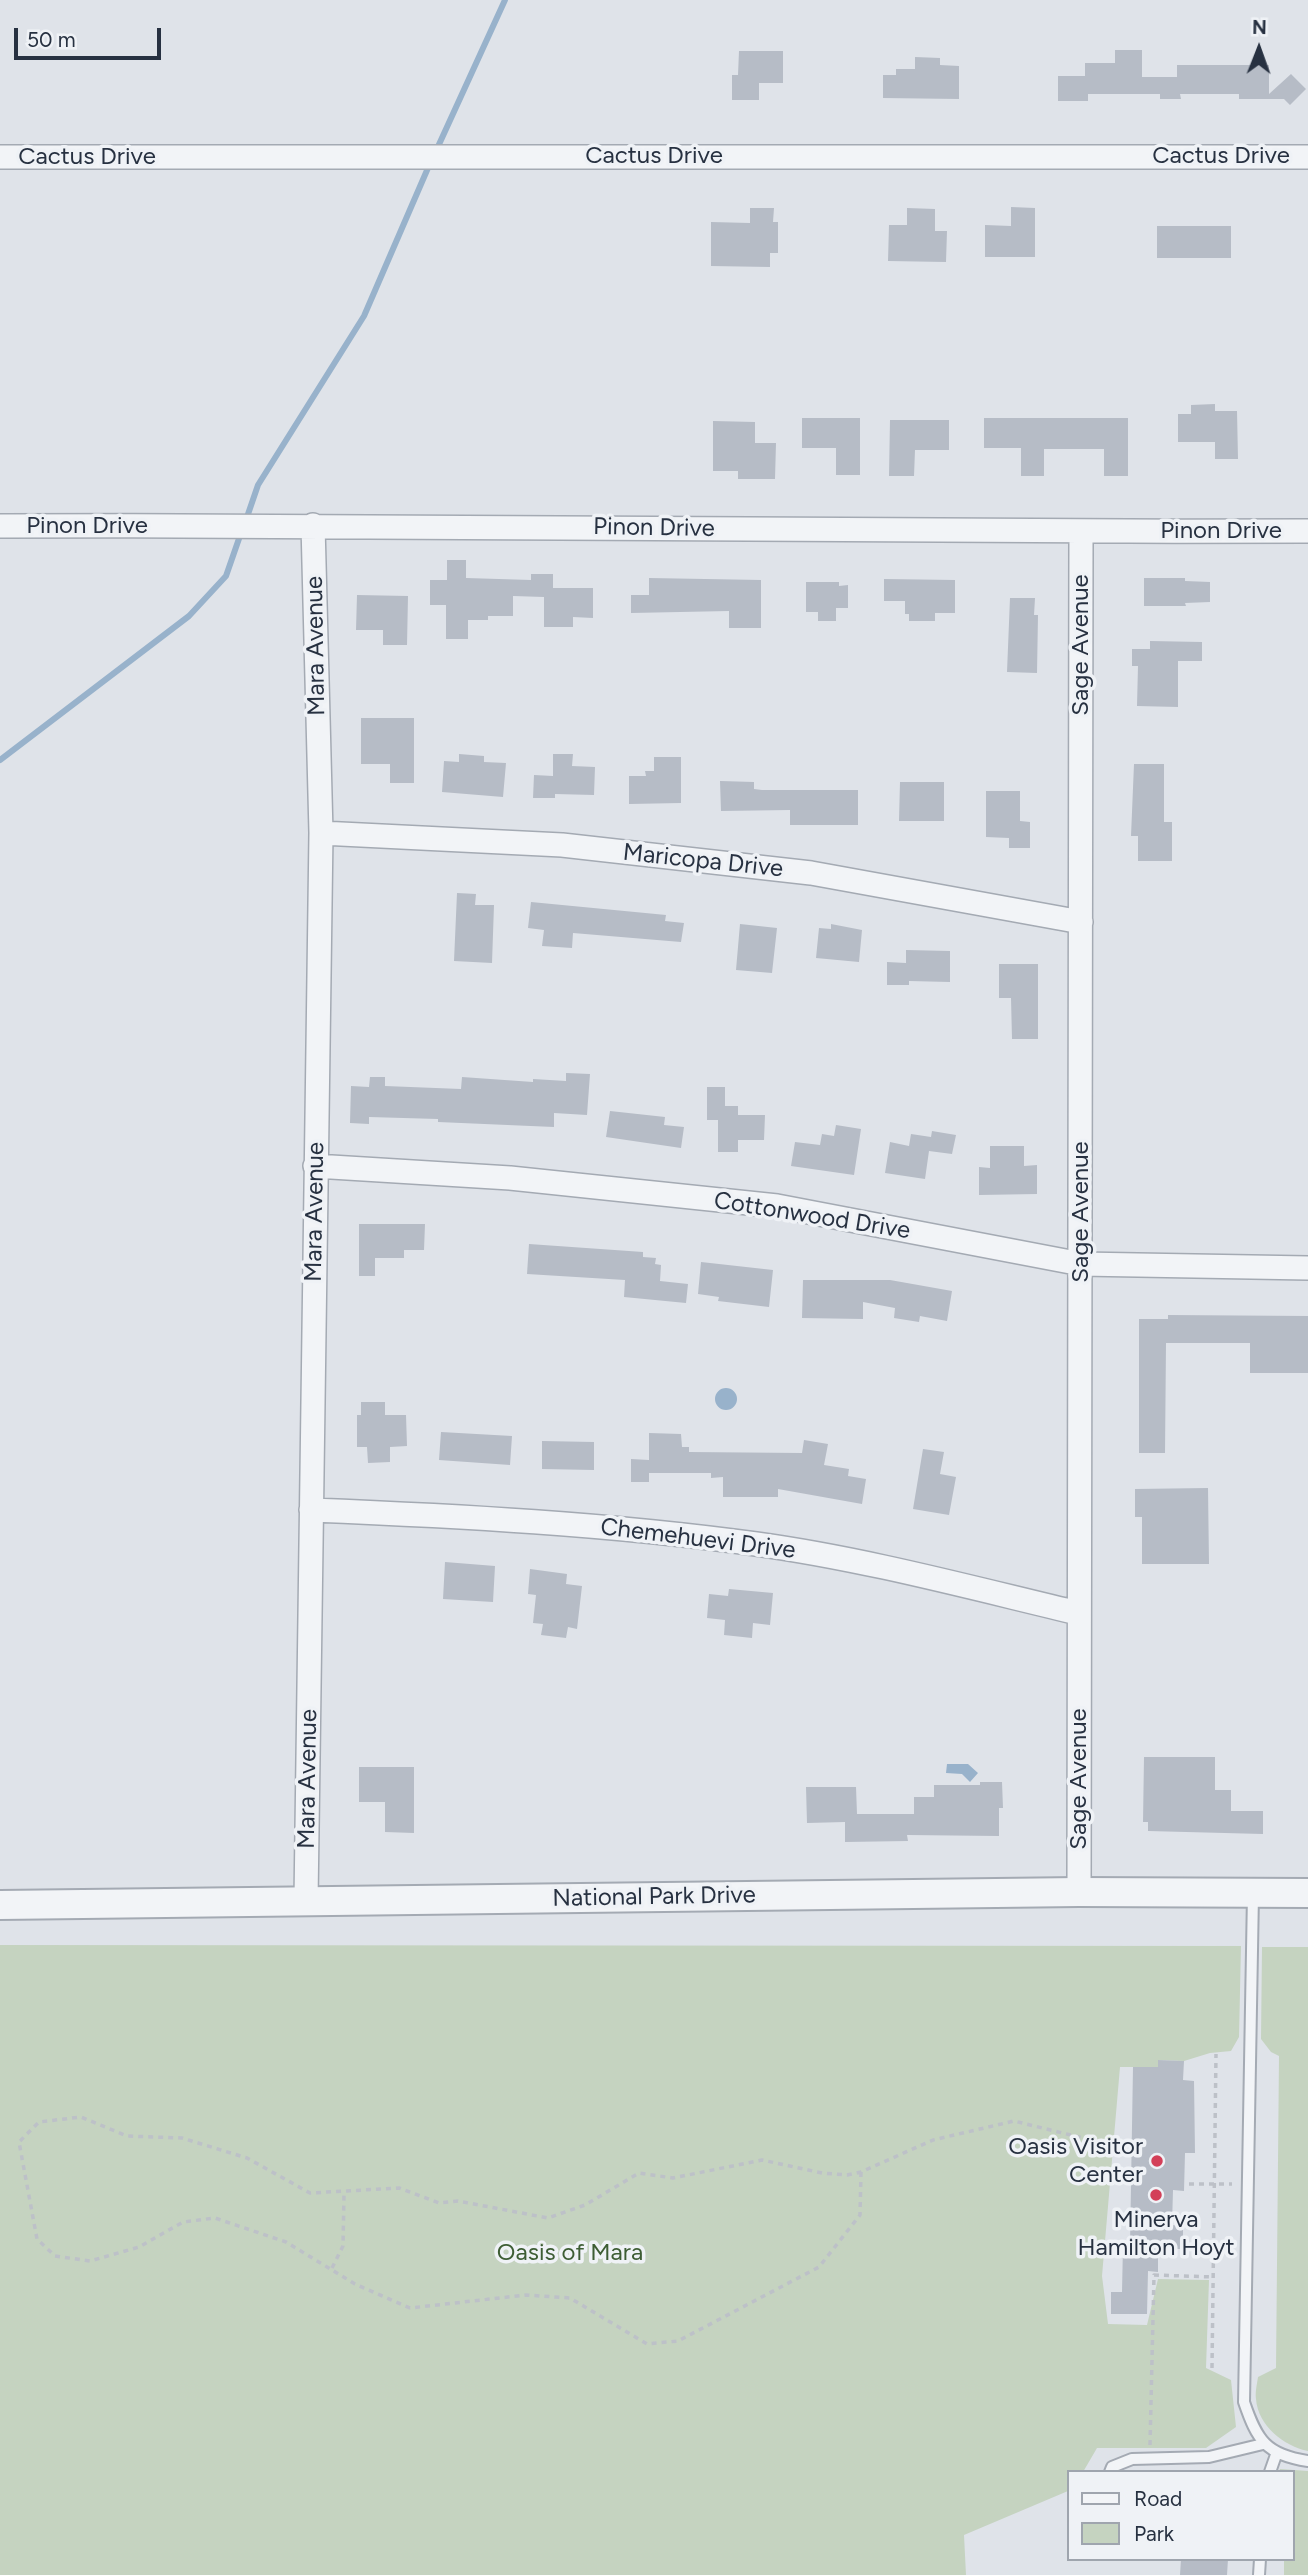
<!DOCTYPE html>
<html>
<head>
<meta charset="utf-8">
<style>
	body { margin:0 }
	#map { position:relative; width:1308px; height:2575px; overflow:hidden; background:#dfe3e9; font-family:Figtree,sans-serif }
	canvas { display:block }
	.legend { position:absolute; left:1067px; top:2470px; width:228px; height:91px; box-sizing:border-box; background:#eff2f6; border:2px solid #9fa5ae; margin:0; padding:9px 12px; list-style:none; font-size:21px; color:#273141 }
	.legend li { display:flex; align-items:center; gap:14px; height:35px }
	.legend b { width:35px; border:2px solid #9fa5ae }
	.north { position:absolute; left:1224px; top:14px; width:70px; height:70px; -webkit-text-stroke:5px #eff2f6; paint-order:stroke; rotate:1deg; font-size:19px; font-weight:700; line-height:28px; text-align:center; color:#273141 }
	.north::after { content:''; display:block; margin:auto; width:24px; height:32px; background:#273141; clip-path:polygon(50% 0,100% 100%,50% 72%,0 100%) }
	.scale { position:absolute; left:14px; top:28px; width:147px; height:32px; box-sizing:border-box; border:4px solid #273141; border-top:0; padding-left:9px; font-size:21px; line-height:24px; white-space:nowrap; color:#273141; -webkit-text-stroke:5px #eff2f6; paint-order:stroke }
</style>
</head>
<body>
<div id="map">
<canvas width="1308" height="2575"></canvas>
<ul class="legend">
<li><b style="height:9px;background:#f2f4f7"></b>Road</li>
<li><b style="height:19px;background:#c5d3c0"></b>Park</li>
</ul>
<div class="north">N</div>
<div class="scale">50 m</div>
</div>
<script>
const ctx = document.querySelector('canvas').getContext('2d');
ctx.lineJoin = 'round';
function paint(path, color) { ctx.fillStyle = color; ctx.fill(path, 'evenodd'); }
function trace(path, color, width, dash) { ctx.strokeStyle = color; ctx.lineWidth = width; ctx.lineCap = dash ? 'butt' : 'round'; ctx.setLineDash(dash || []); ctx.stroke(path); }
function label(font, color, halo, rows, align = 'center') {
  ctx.font = font + ' Figtree,sans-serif'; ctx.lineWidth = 7; ctx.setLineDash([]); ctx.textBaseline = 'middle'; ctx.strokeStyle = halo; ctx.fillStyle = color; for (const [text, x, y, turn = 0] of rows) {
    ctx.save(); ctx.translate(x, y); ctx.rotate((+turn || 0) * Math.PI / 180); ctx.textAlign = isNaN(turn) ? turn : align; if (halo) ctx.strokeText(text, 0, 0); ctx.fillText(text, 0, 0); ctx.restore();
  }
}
const green = new Path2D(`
	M0 1945 1241 1946 1239 2037 1231 2051 1210 2053 1184 2061 1159 2060 1158 2067H1120L1102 2276 1108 2324 1147 2325 1158 2279 1209 2280 1206 2368 1231 2380 1236 2427 1206 2448H1097L1083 2472H1068V2491L964 2535 966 2575H0Z
	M1262 1947H1308V2451C1284 2446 1258 2426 1256 2399 1255 2392 1257 2384 1258 2377L1276 2368 1279 2056 1271 2052 1261 2039Z
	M1280 2469 1308 2471V2575H1284V2559H1292V2472H1279Z`);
const water = new Path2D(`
	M715 1399a11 11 0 1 1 22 0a11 11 0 1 1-22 0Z
	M947 1764H968L978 1773 970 1782 962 1774 946 1773Z`);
const stream = new Path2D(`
	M436 151 505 0
	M246 520 258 485 364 316 431 161
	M0 760 189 616 226 576 242 530`);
const building = new Path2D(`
	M1115 50H1142V77H1177V65H1269V94L1291 74 1306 89 1290 105 1284 99H1239V94H1180L1181 99H1160V94H1088V101H1058V76H1085V63H1115Z
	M739 51H783V83H759V100H732V75H738Z
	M915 57 940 58V65L959 66V99L883 98V75H896V69H915Z
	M1011 207 1035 208V257H985V225L1011 226Z
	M750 208H774L773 222H778V253H770V267L711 266V222L750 223Z
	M907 208 935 209V231H947L946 262 888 261 889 225H907Z
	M1157 226H1231V258H1157Z
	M1215 404V411H1237L1238 459H1215V442H1178V414H1191V405Z
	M802 418H860V475H836V448H802Z
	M984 418H1128V476H1104V449H1044V476H1021V448H984Z
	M890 420H949V450H915L914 476H889Z
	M713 421 755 422V443H776L775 479H738V471H713Z
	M447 560H466V578L531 580V574H553V588H593V618L573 617V627H544V597L513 596V616H488V620H468V639H446V605H430V580H447Z
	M649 578 761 580V628H729V611L631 613V595H649Z
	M1144 578H1185V581L1210 582V602L1185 603 1186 606H1144Z
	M884 579 955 580V613H935V621H909V614H905V601H884Z
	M806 582H839V586L848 585V608H836V621H818V612H806Z
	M357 595 408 596 407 645H383V630H356Z
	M1010 598H1035L1034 615H1038L1037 673 1007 672Z
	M1150 641 1202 642V661H1178V707L1137 706 1138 666H1132V649H1150Z
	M361 718H414V783H390V764H361Z
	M459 754 484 756V762L506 763 503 797 442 792 444 761 459 762Z
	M553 754H573L572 766 595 767 594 795 555 794V798H533L534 775 553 776Z
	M654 757H681V803L629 804V776H646L645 771H654Z
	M1134 764H1164V822H1172V861H1138V836H1131Z
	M720 781 754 782V789L762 790H858V825H790V810L721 811Z
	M900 782H944V821H899Z
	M986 791H1020V821L1030 822V848H1009V838L986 837Z
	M457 893 476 894 475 905H494L492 963 454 961Z
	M531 902 666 915 665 921 684 923 681 942 573 933 572 948 542 946 544 930 528 928Z
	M740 924 777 928 772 973 736 970Z
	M831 924 862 930 859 962 816 958 819 928 831 929Z
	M906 950 950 951V982L909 981V985H887V962L906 963Z
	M999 964H1038V1039H1012L1011 998H999Z
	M566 1073 590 1074 587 1115 554 1113V1127L438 1122V1119L369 1117V1124L350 1123 351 1086 369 1087 370 1077H385V1086L461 1089 462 1077 533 1082V1079L566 1081Z
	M707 1087H725V1106H738V1115H765L764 1140H738V1152H718V1120H707Z
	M610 1111 665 1117 664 1125 684 1127 681 1148 606 1137Z
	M836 1125 861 1129 854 1175 791 1166 795 1142 820 1145 822 1134 834 1136Z
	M932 1131 956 1135 952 1154 929 1151 925 1179 885 1173 890 1142 909 1146 911 1134 931 1137Z
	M990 1146H1024V1166L1037 1165V1194L979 1195V1167L990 1168Z
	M359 1224H425L424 1250H404V1258H375V1276H359Z
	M529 1244 643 1252V1257L656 1258 655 1264 661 1265 660 1281 688 1284 686 1303 624 1297 625 1280 527 1274Z
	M701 1262 773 1270 769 1307 718 1301 719 1297 698 1294Z
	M803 1280H890L952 1291 947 1321 920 1316 919 1322 894 1318 895 1308 863 1302V1319L802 1318Z
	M1168 1315 1308 1316V1373H1250V1343H1166L1165 1453H1139V1319H1168Z
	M361 1402H385V1415H406L407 1446 390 1447V1462L368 1463 367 1447H357V1415H361Z
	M441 1432 512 1436 510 1465 439 1460Z
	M649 1433 681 1434 682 1447H689V1452L802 1453 804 1440 828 1444 824 1465 849 1469 848 1476 866 1479 862 1504 778 1489V1497H723V1477L711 1478V1473H649V1482H631V1459L649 1460Z
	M542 1441 594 1442V1470L542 1469Z
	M923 1449 944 1452 940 1474 956 1477 949 1515 913 1509Z
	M1208 1488 1209 1564H1142V1517H1135V1489Z
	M445 1562 495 1566 493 1602 443 1599Z
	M530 1569 567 1574 566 1584 582 1586 577 1629 568 1627 566 1638 541 1635 543 1624 533 1623 536 1595 528 1594Z
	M729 1589 773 1593 770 1625 753 1623 752 1638 724 1635 725 1620 707 1618 709 1594 728 1596Z
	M1144 1757H1215V1790H1231V1811H1263V1834L1148 1831V1822H1143Z
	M359 1767H414V1833L385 1832V1802H359Z
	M980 1782H1002L1003 1808H999V1836L907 1835 908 1841 845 1842V1822L807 1823 806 1787H856L857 1814H914V1797H934V1785H980Z
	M1158 2060 1184 2061 1183 2080 1194 2081 1195 2153H1185L1184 2191 1173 2190 1172 2225 1183 2226V2249H1158V2272L1148 2271 1147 2314H1111V2292H1122L1123 2245H1130L1133 2067H1158Z
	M1181 2559H1228L1227 2575H1180Z`);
const path = new Path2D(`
	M861 2172 860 2215 819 2267 678 2341 647 2344 570 2298 526 2295 410 2308 355 2284 286 2242 215 2218 183 2222 139 2247 90 2261 55 2256 37 2239 19 2142 39 2122 81 2117 127 2136 182 2138 247 2158 310 2193 399 2188 439 2203 458 2201 548 2218 585 2205 639 2173 673 2178 762 2160 822 2173 847 2175 861 2172 933 2140 1014 2121 1087 2139 1117 2152 1132 2153
	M1189 2184H1232
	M332 2268 343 2246 344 2193
	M1212 2368 1216 2054
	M1150 2445 1154 2275 1213 2277`);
const service = new Path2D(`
	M1253 1894 1244 2402C1257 2440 1266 2455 1308 2461
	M1110 2472 1112 2467 1132 2459 1209 2457 1263 2444
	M1270 2472 1277 2452
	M1259 2575 1260 2559`);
const minor = new Path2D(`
	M0 157H1308
	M0 526C436 524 872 533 1308 531
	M321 833 562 845 811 873 1081 922
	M315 1166 510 1178 777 1206 1081 1264 1308 1268
	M311 1510C460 1516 609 1524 756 1544 865 1559 972 1588 1078 1613
	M1079 1892 1081 532
	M306 1900 321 833 313 525`);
const tertiary = new Path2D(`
	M0 1905 1079 1892 1308 1893`);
const markers = [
	[1157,2161,7,"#d33f58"],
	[1156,2195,7,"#d33f58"]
];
const streetNames = [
	["Cactus Drive",654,156],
	["Cactus Drive",1221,156],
	["Cactus Drive",87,157],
	["Pinon Drive",87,526],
	["Pinon Drive",654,528,1],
	["Pinon Drive",1221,531],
	["Sage Avenue",1081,645,-90],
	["Mara Avenue",316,646,-91],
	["Maricopa Drive",703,861,6],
	["Mara Avenue",315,1212,-89],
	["Sage Avenue",1081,1212,-90],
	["Cottonwood Drive",812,1216,9],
	["Chemehuevi Drive",698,1539,7],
	["Mara Avenue",308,1779,-89],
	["Sage Avenue",1079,1779,-90],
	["National Park Drive",654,1897,-1]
];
const poiNames = [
	["Oasis Visitor",1143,2147],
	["Center",1143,2175],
	["Minerva",1156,2220,"center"],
	["Hamilton Hoyt",1156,2248,"center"]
];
const parkNames = [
	["Oasis of Mara",570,2253]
];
paint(green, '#c5d3c0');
paint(water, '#98b2cb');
trace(stream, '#98b2cb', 6);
paint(building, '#b6bcc6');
trace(service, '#a4aab3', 14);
trace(minor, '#a4aab3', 26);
trace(tertiary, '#a4aab3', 32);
trace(path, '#bdc1c8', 3.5, [5, 5]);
trace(service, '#f2f4f7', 10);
trace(minor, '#f2f4f7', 23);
trace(tertiary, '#f2f4f7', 28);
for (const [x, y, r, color] of markers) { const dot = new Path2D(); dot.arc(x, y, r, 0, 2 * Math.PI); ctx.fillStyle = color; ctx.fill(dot); trace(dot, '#eff2f6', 2.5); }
label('24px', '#273141', '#eff2f6', streetNames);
label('24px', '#273141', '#eff2f6', poiNames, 'right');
label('24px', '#3d5d34', '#eff2f6', parkNames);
</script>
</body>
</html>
